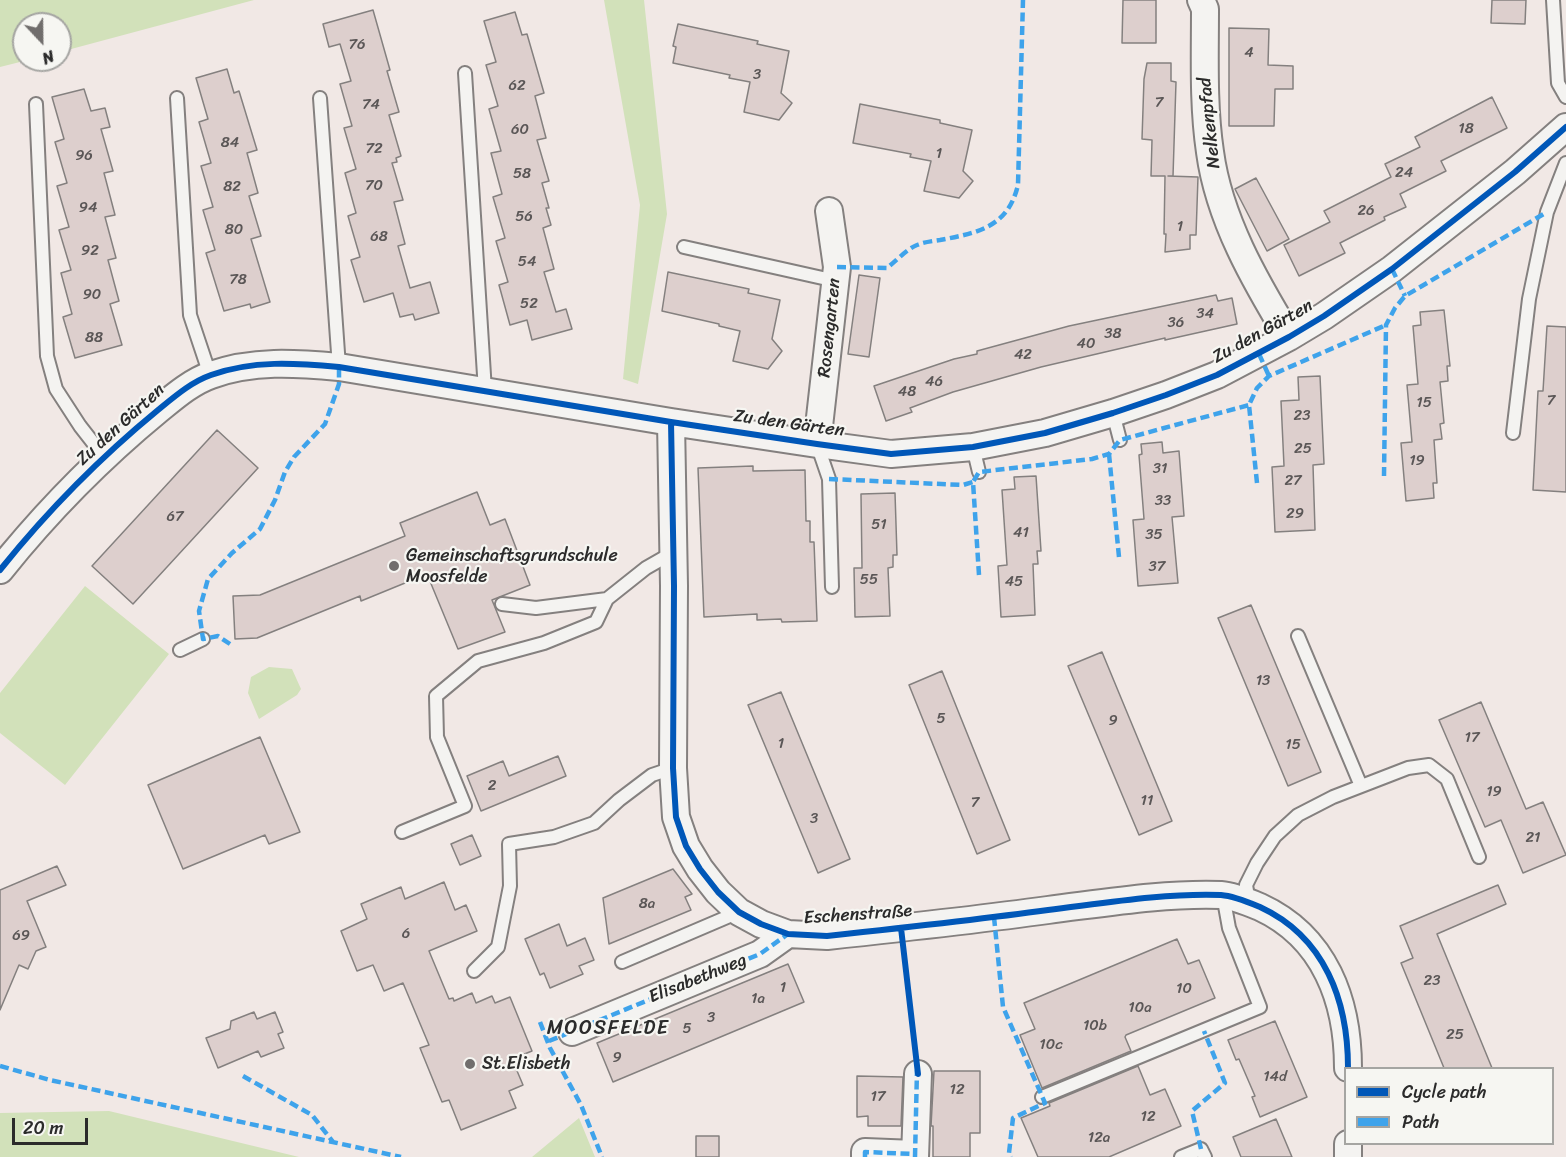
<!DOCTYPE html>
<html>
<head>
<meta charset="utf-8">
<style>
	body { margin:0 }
	#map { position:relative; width:1566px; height:1157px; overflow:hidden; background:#f1e8e5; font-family:Sriracha,sans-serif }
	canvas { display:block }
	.legend { position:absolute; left:1344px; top:1067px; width:210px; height:78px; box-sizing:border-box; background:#f6f6f2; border:2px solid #a5a5a2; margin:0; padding:8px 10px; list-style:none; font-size:18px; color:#2b2b2b }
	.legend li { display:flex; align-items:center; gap:12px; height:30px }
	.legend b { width:30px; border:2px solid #a5a5a2 }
	.north { position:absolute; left:12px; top:12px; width:60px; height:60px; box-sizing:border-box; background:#f6f6f2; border:2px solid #a5a5a2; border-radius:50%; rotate:158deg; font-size:16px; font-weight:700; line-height:24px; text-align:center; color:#2b2b2b }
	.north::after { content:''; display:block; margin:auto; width:21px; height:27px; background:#706d6c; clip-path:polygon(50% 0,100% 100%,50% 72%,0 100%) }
	.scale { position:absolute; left:12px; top:1118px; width:76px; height:27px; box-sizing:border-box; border:3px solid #2b2b2b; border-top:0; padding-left:8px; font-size:18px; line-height:21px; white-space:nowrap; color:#2b2b2b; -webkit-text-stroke:4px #f6f6f2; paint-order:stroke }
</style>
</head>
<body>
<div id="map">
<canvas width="1566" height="1157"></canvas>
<ul class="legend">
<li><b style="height:8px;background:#0057b8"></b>Cycle path</li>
<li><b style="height:8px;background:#3ea3eb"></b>Path</li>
</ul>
<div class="north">N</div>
<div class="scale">20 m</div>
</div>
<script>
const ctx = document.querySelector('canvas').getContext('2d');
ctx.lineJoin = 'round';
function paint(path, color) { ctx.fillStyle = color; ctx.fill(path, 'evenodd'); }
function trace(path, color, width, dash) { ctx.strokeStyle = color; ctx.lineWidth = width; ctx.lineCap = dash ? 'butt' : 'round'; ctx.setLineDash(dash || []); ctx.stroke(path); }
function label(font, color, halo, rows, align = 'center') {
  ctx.font = font + ' Sriracha,sans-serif'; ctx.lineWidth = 4.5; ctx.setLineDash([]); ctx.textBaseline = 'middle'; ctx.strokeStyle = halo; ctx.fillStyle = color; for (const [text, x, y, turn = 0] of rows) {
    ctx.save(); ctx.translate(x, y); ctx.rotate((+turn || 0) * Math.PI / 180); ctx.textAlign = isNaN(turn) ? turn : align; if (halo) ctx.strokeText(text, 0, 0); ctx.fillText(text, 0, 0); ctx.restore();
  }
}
const green = new Path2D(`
	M0 0H254L60 52V24H24V60H28L0 67Z
	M604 0H644L667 214 638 384 623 379 640 205Z
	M85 586 169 654 65 785 0 733V693Z
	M269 667 292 669 301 689 297 695 259 719 248 693 251 677Z
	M109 1111 299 1157H0V1113Z
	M579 1118 595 1157H532Z`);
const building = new Path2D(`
	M1123 0H1156V43H1122Z
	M1492 0H1526L1525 24 1491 23Z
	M373 10 390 70 387 71 399 112 389 115 401 156 396 158 397 162 392 163 403 200 394 202 405 244 398 246 410 288 430 282 439 313 415 320 413 314 400 317 393 293 364 302 351 260 360 257 348 216 356 213 345 173 356 169 344 128 352 126 340 84 351 81 340 44 329 47 323 24Z
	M515 12 522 35 527 34 544 93 535 96 546 138 537 140 549 181 542 183 549 208H546L551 225 543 228 554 269 544 272 556 312 566 309 572 329 532 340 527 320 510 325 499 285 508 282 496 241 505 238 493 197 502 194 491 153 501 151 489 109 498 106 486 65 496 62 484 21Z
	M678 24 758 41 757 44 789 51 781 93 792 103 779 120 744 112 750 82 729 78 730 75 673 63 676 47 673 46Z
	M1229 28 1269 29 1268 65 1293 66V89H1275L1274 126H1229Z
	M1147 63H1171V81L1176 82 1173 176H1168L1198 177 1196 235H1190V249L1165 252 1166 234H1164L1165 176H1151L1152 140 1142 139 1144 79Z
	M227 69 234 93 239 91 257 150 247 153 258 193 249 196 261 236 251 239 270 302 251 308 250 304 224 311 206 253 215 250 203 210 213 207 201 166 211 163 199 122 208 119 196 78Z
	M84 89 91 111 105 108 110 127 101 129 113 171 104 173 115 215 105 217 116 258 108 260 119 301 110 304 122 345 75 358 63 317 72 314 61 273 71 270 59 230 69 227 57 186 67 183 55 142 64 139 52 97Z
	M1492 97 1507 128 1441 161 1446 171 1400 194 1406 207 1384 217 1385 220 1340 243 1345 253 1299 276 1284 245 1330 222 1324 211 1391 177 1385 164 1420 147 1415 137Z
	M860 104 940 120V123L972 130 963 171 973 181 959 198 924 191 931 161 910 157 911 154 853 143Z
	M1256 178 1289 239 1267 251 1235 189Z
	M668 272 749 289 748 293 780 300 772 339 782 351 768 369 733 361 740 331 719 326V324L662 311Z
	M859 275 880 278 869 357 848 354Z
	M1216 295 1218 301 1232 298 1237 324 1165 340V338L1041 367 953 392 910 408 912 412 886 421 874 386 954 359 977 354V351L1069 326Z
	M1444 310 1450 366H1447L1448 381 1440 382 1444 423 1440 424 1442 439 1434 440 1437 483H1433L1434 498 1406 501 1401 443 1412 442 1407 385 1418 384 1413 326 1421 325 1420 312Z
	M1547 326 1566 327V492L1533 490 1538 391H1543Z
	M1320 376 1324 464 1313 465 1315 530 1275 532 1272 467 1284 466 1281 401 1299 400 1298 377Z
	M217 430 258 468 133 604 92 566Z
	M1162 442 1163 453 1179 451 1184 516 1172 517 1178 583 1138 586 1133 520 1144 519 1139 455 1142 454 1141 444Z
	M753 466V471L805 470 806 521H810V542H814L817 621 782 622 781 619 757 620V614L704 617 698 468Z
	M1036 476 1041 551H1037L1038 564H1033L1035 615 1001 617 998 566 1007 565 1002 490 1015 489 1014 477Z
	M477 492 490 525 505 519 530 585 492 600 505 632 458 649 427 574 361 601 360 596 257 638 235 639 233 596 260 595 405 536 400 523Z
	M895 493 897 555H893V567L888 568 890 616 855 617 854 568H862L861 494Z
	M1251 605 1321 772 1288 786 1218 618Z
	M1102 652 1172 821 1139 835 1068 666Z
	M942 671 1010 840 977 854 909 685Z
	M781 692 850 859 818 873 748 705Z
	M1481 702 1526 809 1543 802 1566 855 1523 873 1501 820 1485 827 1439 720Z
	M260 737 300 832 269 844 265 835 183 869 148 785Z
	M558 756 566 776 481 811 467 776 503 761 509 776Z
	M472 835 481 856 460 865 451 844Z
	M57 866 66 885 27 901 46 947 36 951 28 969 19 965 0 1010V890Z
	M673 869 692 894 685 897 691 910 609 944 603 898Z
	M444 882 455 910 466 905 477 931 429 951 449 999 453 998 454 1001 472 993 476 1003 492 996 495 1003 510 997 532 1051 512 1059 523 1085 509 1091 516 1108 461 1130 449 1100 442 1102 420 1048 429 1045 403 983 384 991 373 965 357 971 341 931 367 919 361 904 401 887 405 899Z
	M1498 885 1506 904 1437 934 1492 1068H1444L1401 963 1413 958 1400 926Z
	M559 924 567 946 585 938 594 960 579 966 583 974 550 988 544 973 540 975 525 939Z
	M1177 939 1188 964 1199 960 1215 998 1126 1035 1125 1037 1131 1051 1042 1088 1020 1035 1035 1029 1024 1003Z
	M788 964 804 1002 613 1082 597 1043Z
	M254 1012 257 1019 275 1012 283 1032 278 1034 284 1048 261 1057 258 1051 218 1068 206 1038 230 1029 231 1021Z
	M1275 1021 1307 1097 1260 1117 1252 1097 1255 1096 1239 1059 1236 1060 1228 1040Z
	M1138 1066 1150 1095 1165 1089 1181 1126 1109 1157H1038L1021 1118 1050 1106 1049 1103Z
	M934 1071H980V1133H970V1157H933V1126H931Z
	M857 1076 903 1077 901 1126H868V1116L857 1117Z
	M1276 1119 1292 1157H1241L1233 1137Z
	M696 1136H719V1157H696Z`);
const service = new Path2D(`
	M1553 0 1558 83 1566 97
	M465 73 485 391
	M177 98 190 315 210 375
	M320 98 339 367
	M36 104 47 356 56 389 80 426 105 458
	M684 247 836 281
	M1113 413 1120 440
	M1513 433 1529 299 1547 212 1566 163
	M817 444 829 479 832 587
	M973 447 979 472
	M502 604 536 608 607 599 646 568 674 552
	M1298 636 1361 786
	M180 650 203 639
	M402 832 465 806 437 737 436 696 478 661 544 643 596 622 607 599
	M1249 902 1246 885 1257 863 1275 836 1298 815 1333 797 1408 768 1429 765 1447 779 1479 857
	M622 962 739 912
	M474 971 498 947 510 886 509 844 554 837 594 823 619 800 652 775 673 768
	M1042 1097 1260 1007 1229 928 1223 895
	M1181 1157 1201 1149 1205 1157`);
const minor = new Path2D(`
	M1201 0 1205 9C1205 57 1203 105 1210 152 1219 219 1255 281 1289 337
	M671 422 674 586 673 768 676 817 686 846 700 869 718 892 739 912 761 924 788 934 827 936C901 928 975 920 1048 910 1105 903 1163 893 1221 895 1234 896 1248 902 1260 907 1325 937 1348 1001 1348 1068
	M817 444 837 267 829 211
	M0 570C45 514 102 456 158 410 174 397 191 382 211 375 253 360 295 363 339 367L671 422 817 444 891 454 973 447 1045 433 1113 413 1166 395 1217 375 1289 337 1324 316 1392 269 1515 172 1566 127
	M572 1032 760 954 788 934
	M1348 1144V1157
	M865 1157V1152L915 1154
	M915 1157 918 1074`);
const quiet = new Path2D(`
	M837 267 887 268C896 261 907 249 917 245 924 242 933 241 940 240 978 233 1008 227 1018 185L1023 0
	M1392 269 1405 296
	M1259 354 1269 376
	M1109 454 1119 557
	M1384 476 1386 325 1395 308 1405 296 1547 212
	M829 479 963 485 973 482
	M1257 483 1249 405 1257 388 1269 376 1386 325
	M979 575 973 482 979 472 1092 459 1109 454 1120 440 1249 405
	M230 644 218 636 203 639 199 611 208 579 232 553 260 529 275 500 285 472 294 457 325 424 339 384V367
	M994 917 1003 1007 1045 1103 1013 1118 1009 1153 1011 1157
	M540 1022 550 1048 581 1105 602 1157
	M549 1041 760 954 788 934
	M0 1066 50 1080 401 1157
	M243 1076 312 1115 333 1142
	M1201 1149 1192 1111 1225 1083 1204 1031
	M865 1157V1152L915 1154
	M915 1157 917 1070`);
const cycleway = new Path2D(`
	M671 422 674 586 673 768 676 817 686 846 700 869 718 892 739 912 761 924 788 934 827 936C901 928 975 920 1048 910 1105 903 1163 893 1221 895 1234 896 1248 902 1260 907 1325 937 1348 1001 1348 1068
	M0 570C45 514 102 456 158 410 174 397 191 382 211 375 253 360 295 363 339 367L671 422 817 444 891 454 973 447 1045 433 1113 413 1166 395 1217 375 1289 337 1324 316 1392 269 1515 172 1566 127
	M901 928 918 1074`);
const markers = [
	[394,566,6,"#706d6c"],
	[470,1064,6,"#706d6c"]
];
const numberNames = [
	["76",357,45],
	["4",1249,53],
	["3",757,75],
	["62",517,86],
	["7",1159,103],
	["74",371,105],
	["18",1466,129],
	["60",520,130],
	["84",230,143],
	["72",374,149],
	["1",939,154],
	["96",84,156],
	["24",1404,173],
	["58",522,174],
	["70",374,186],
	["82",232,187],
	["94",88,208],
	["26",1366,211],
	["56",524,217],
	["1",1180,227],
	["80",234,230],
	["68",379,237],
	["92",90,251],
	["54",527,262],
	["78",238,280],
	["90",92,295],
	["52",529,304],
	["34",1205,314],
	["36",1176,323],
	["38",1113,334],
	["88",94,338],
	["40",1086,344],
	["42",1023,355],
	["46",934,382],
	["48",907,392],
	["7",1551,401],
	["15",1424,403],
	["23",1302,416],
	["25",1303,449],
	["19",1417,461],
	["31",1160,469],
	["27",1293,481],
	["33",1163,501],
	["29",1295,514],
	["67",175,517],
	["51",879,525],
	["41",1021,533],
	["35",1154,535],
	["37",1157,567],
	["55",869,580],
	["45",1014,582],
	["13",1263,681],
	["5",941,719],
	["9",1113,721],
	["17",1472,738],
	["1",781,744],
	["15",1293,745],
	["2",492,786],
	["19",1494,792],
	["11",1147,801],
	["7",975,803],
	["3",814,819],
	["21",1533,838],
	["8a",647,904],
	["6",406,934],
	["69",21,936],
	["23",1432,981],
	["1",783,988],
	["10",1184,989],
	["1a",758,999],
	["10a",1140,1008],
	["3",711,1018],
	["10b",1095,1026],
	["5",687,1029],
	["25",1455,1035],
	["10c",1051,1045],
	["9",617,1058],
	["14d",1275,1077],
	["12",957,1090],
	["17",878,1097],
	["12",1148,1117],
	["12a",1099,1138]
];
const streetNames = [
	["Nelkenpfad",1210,123,-96],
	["Rosengarten",830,328,-84],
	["Zu den Gärten",1263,332,-29],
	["Zu den Gärten",789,424,8],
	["Zu den Gärten",121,425,-42],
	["Eschenstraße",858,915,-4],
	["Elisabethweg",698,979,-22]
];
const poiNames = [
	["Gemeinschaftsgrundschule",406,556],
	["Moosfelde",406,577],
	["St.Elisbeth",482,1064]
];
const neighbourhoodNames = [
	["MOOSFELDE",608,1029]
];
paint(green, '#d2e1ba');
paint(building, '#ddcfcd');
trace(building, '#84807f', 1.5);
trace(service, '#84807f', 16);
trace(minor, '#84807f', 30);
trace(service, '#f4f3f1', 12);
trace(minor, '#f4f3f1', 26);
trace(quiet, '#3ea3eb', 4.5, [9, 4.5]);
trace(cycleway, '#0057b8', 6);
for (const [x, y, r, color] of markers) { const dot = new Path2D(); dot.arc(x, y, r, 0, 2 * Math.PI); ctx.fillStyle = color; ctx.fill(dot); trace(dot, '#f6f6f2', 2); }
label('15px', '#5a5656', null, numberNames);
label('18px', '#2b2b2b', '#f6f6f2', streetNames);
label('18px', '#2b2b2b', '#f6f6f2', poiNames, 'left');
ctx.letterSpacing = '1.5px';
label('20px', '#2b2b2b', '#f6f6f2', neighbourhoodNames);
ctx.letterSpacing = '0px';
</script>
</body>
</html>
